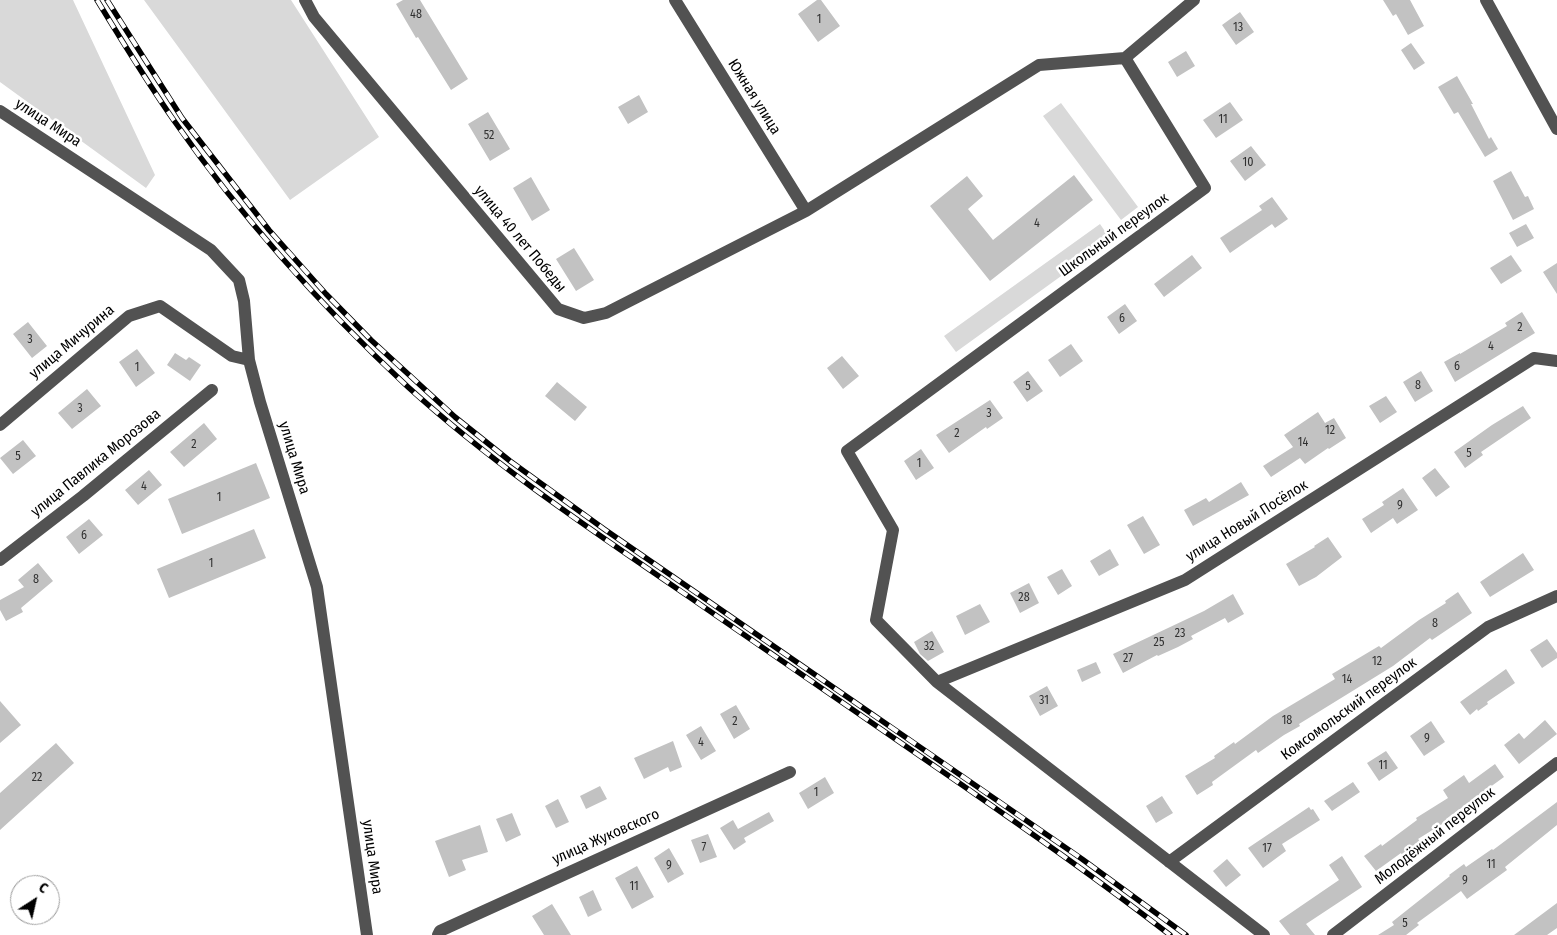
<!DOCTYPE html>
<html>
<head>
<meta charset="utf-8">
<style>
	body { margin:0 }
	#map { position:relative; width:1557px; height:935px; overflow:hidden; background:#fff; font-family:"Fira Sans Condensed",sans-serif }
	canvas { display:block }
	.north { position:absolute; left:10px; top:875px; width:50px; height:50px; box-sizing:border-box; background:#fff; border:1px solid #999; border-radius:50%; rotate:35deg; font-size:14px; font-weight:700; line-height:20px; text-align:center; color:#000 }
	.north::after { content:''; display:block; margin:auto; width:18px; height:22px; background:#000; clip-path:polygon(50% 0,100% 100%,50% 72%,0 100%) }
</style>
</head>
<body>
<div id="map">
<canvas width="1557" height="935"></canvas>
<div class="north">С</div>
</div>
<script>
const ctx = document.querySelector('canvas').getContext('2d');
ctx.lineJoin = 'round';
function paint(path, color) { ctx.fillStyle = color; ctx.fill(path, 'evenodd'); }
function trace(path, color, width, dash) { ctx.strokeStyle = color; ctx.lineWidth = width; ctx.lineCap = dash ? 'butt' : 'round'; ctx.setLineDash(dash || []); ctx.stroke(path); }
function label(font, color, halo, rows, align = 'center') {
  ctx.font = font + ' "Fira Sans Condensed",sans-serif'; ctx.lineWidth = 5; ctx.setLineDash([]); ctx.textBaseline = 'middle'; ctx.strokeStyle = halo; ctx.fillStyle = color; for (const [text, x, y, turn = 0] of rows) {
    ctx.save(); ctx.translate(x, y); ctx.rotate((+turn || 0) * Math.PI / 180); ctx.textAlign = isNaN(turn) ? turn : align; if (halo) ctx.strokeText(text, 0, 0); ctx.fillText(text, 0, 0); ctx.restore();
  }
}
const green = new Path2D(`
	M0 0H73L155 175 146 188 0 82Z
	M144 0H291L379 137 290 200Z
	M1061 103 1138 207 1121 220 1043 116Z
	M1100 224 1111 240 956 352 944 336Z`);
const building = new Path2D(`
	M403 0H420L468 79 451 90 418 37 416 38 396 4Z
	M817 0H821L840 26 818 42 798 14Z
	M1383 0H1410L1424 26 1408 35 1396 14 1393 16Z
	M1240 12 1254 32 1236 45 1222 25Z
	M1411 43 1425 63 1414 70 1401 50Z
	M1186 51 1195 66 1177 77 1168 62Z
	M1457 76 1473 104H1471L1489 139 1491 137 1498 149 1485 157 1458 112 1454 114 1438 87Z
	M639 95 648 112 628 124 618 107Z
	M1230 102 1243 120 1216 138 1203 120Z
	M488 112 510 149 490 161 468 124Z
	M1251 146 1266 165 1245 181 1230 161Z
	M1511 171 1525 197 1528 196 1534 209 1513 220 1493 181Z
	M1074 175 1093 200 990 281 930 206 967 176 983 196 968 209 993 240Z
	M531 177 550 210 532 221 513 188Z
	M1272 197 1288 219 1275 228 1272 224 1230 253 1220 238 1262 210 1259 206Z
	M1526 224 1534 238 1517 247 1509 233Z
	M574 248 594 280 576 291 556 259Z
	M1192 255 1202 268 1164 297 1154 284Z
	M1511 255 1522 271 1501 284 1490 268Z
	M1557 263V294L1543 272Z
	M1125 304 1137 321 1119 334 1107 317Z
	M1522 312 1535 333 1455 382 1444 362 1460 353V354L1507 326 1505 323Z
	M28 322 47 346 32 358 13 334Z
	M1071 344 1083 361 1060 377 1048 360Z
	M137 349 155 373 136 387 119 362Z
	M175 353 186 360 189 357 201 365 190 381 167 365Z
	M842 356 859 376 843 389 827 368Z
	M1028 371 1043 391 1027 402 1013 382Z
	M1421 371 1433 391 1415 402 1403 382Z
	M557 382 587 407 575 421 545 396Z
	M87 389 101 406 72 429 58 413Z
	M1386 396 1397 412 1380 423 1369 406Z
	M990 400 1003 418 987 429 986 427 949 453 936 435Z
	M1523 406 1531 418 1481 452 1483 455 1465 468 1454 452 1492 425Z
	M1318 412 1325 423 1334 418 1346 438 1329 449 1328 448 1305 464 1300 458 1271 477 1263 466 1293 447 1284 435Z
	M204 423 217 439 184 467 170 452Z
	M23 440 36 456 13 474 0 458Z
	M921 449 934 468 916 480 904 461Z
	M256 463 270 498 182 534 168 499Z
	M1435 468 1450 487 1436 497 1422 478Z
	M149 470 162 485 138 505 125 490Z
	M1241 482 1249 495 1193 526 1184 510 1206 498 1209 502Z
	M1403 488 1418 510 1397 524 1393 518 1371 533 1362 519 1384 505 1382 502Z
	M1143 516 1160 545 1144 554 1127 525Z
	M89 519 103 535 79 554 66 537Z
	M254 529 266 558 169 598 157 569Z
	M1328 537 1342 557 1316 577 1299 586 1286 564 1315 547 1314 546Z
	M1110 549 1119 565 1099 576 1090 561Z
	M1523 553 1534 570 1490 597 1480 582Z
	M38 563 53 581 21 608 23 612 6 621 0 610V600L24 587 18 580Z
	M1062 569 1072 586 1058 595 1047 577Z
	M1029 583 1039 603 1020 613 1010 593Z
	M1458 592 1472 613 1432 640 1430 638 1393 666 1299 724 1300 726 1284 735 1258 753 1256 750 1212 782 1213 785 1197 795 1185 776 1215 758 1214 756 1234 742 1235 744 1273 716 1335 679 1332 674 1379 646 1381 648 1419 620 1446 603 1445 601Z
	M1233 594 1244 614 1228 623 1225 618 1191 636 1193 639 1178 647 1158 656 1157 655 1123 673 1113 654 1204 611Z
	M980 604 990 622 965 635 956 616Z
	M932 631 944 652 928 661 920 654 914 642Z
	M1547 639 1557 653V658L1542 668 1530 650Z
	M1096 662 1101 673 1082 682 1077 670Z
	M1506 669 1515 683 1487 702 1488 704 1478 711 1477 709 1470 715 1460 702Z
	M1047 686 1058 706 1040 716 1029 696Z
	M0 701 21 725 0 743Z
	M736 705 750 729 734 739 720 714Z
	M1545 720 1557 734 1519 764 1504 745 1519 733 1524 739Z
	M1431 721 1445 742 1424 756 1410 736Z
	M701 726 716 751 701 760 686 735Z
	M673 741 682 767 670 772 668 767 644 779 634 758Z
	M56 743 74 763 0 830V793Z
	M1386 751 1398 768 1379 781 1367 763Z
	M1495 764 1504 777 1446 819 1447 821 1418 839 1420 841 1402 855 1401 853 1376 871 1364 856 1381 844 1382 846 1417 820 1416 818 1448 798 1443 790 1464 775 1469 783Z
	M825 777 834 793 808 809 799 793Z
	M1353 782 1360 792 1332 811 1324 801Z
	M600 786 607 799 586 809 580 796Z
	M1162 796 1173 813 1156 823 1146 806Z
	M558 799 569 822 556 828 545 806Z
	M1557 802V825L1505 867 1507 870 1467 899 1461 891 1417 923 1419 925 1406 935H1378L1394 925 1392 922 1450 876 1449 875 1464 864 1466 867 1492 849 1493 850Z
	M1309 807 1311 810 1313 809 1320 820 1282 844 1286 851 1263 868 1248 848Z
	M769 812 774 821 744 838 746 842 734 850 720 828 733 820 738 829Z
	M512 813 521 835 506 842 496 819Z
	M480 825 488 852 462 860 466 870 449 877 435 841Z
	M708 834 717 857 700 863 691 840Z
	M669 848 684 874 668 883 654 858Z
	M1342 856 1362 887 1306 924 1315 935H1290L1279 921 1339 880 1329 865Z
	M1227 859 1241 875 1226 887 1213 871Z
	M637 866 654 897 632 909 615 878Z
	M593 890 602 910 588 917 579 897Z
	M1557 903V928L1547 935H1514Z
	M552 904 571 935H544L532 916Z`);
const minor = new Path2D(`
	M305 0 314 17 558 309 584 318 606 313 806 211 1039 65 1125 58
	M675 0 806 211
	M1194 0 1125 58 1205 188 847 451 893 530 876 620 937 682 1264 935
	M1486 0 1557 129
	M0 111 211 250 239 280 244 301 249 360 260 402 317 587 367 935
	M0 425 129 316 160 306 232 356 249 360
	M0 560 83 496 212 390
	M937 682 1185 580 1534 358 1557 361
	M1169 862 1488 627 1557 596
	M438 935 440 931 790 772
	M1333 935 1557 763`);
const rail = new Path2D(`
	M97 0C122 41 147 82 175 122 242 218 322 307 408 387 494 465 590 529 685 594 779 659 872 723 965 787 1034 835 1103 883 1170 935
	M107 0 182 118 269 230 326 294 371 340 455 417 510 461 604 529 1082 859 1186 935`);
const numberNames = [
	["48",416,15],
	["1",819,20],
	["13",1238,28],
	["11",1223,120],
	["52",489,136],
	["10",1248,163],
	["4",1037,224],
	["6",1122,319],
	["2",1520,328],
	["3",30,340],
	["4",1491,347],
	["6",1457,367],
	["1",137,368],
	["8",1418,386],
	["5",1028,387],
	["3",80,409],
	["3",989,414],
	["12",1330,431],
	["2",957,434],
	["14",1303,443],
	["2",194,445],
	["5",1469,454],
	["5",18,457],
	["1",919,464],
	["4",144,487],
	["1",219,498],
	["9",1400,506],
	["6",84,536],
	["1",211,564],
	["8",36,580],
	["28",1024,598],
	["8",1435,624],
	["23",1180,634],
	["25",1159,643],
	["32",929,647],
	["27",1128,659],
	["12",1377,662],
	["14",1347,680],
	["31",1044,701],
	["18",1287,721],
	["2",735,722],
	["9",1427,739],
	["4",701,743],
	["11",1383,766],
	["22",37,778],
	["1",816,793],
	["7",704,848],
	["17",1267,849],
	["11",1491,865],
	["9",669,866],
	["9",1465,881],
	["11",634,887],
	["5",1405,924]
];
const streetNames = [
	["Южная улица",754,97,58],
	["улица Мира",48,123,33],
	["Школьный переулок",1114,235,-36],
	["улица 40 лет Победы",520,239,50],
	["улица Мичурина",72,342,-40],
	["улица Мира",294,458,73],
	["улица Павлика Морозова",96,463,-39],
	["улица Новый Посёлок",1247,521,-32],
	["Комсомольский переулок",1349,709,-36],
	["Молодёжный переулок",1435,836,-38],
	["улица Жуковского",606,837,-24],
	["улица Мира",372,857,82]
];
paint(green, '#d9d9d9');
paint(building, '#c2c2c2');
trace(minor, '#525252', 12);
trace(rail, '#000', 5.5);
trace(rail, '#fff', 4, [11]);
label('12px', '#303030', null, numberNames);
label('15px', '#000', '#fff', streetNames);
</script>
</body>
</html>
